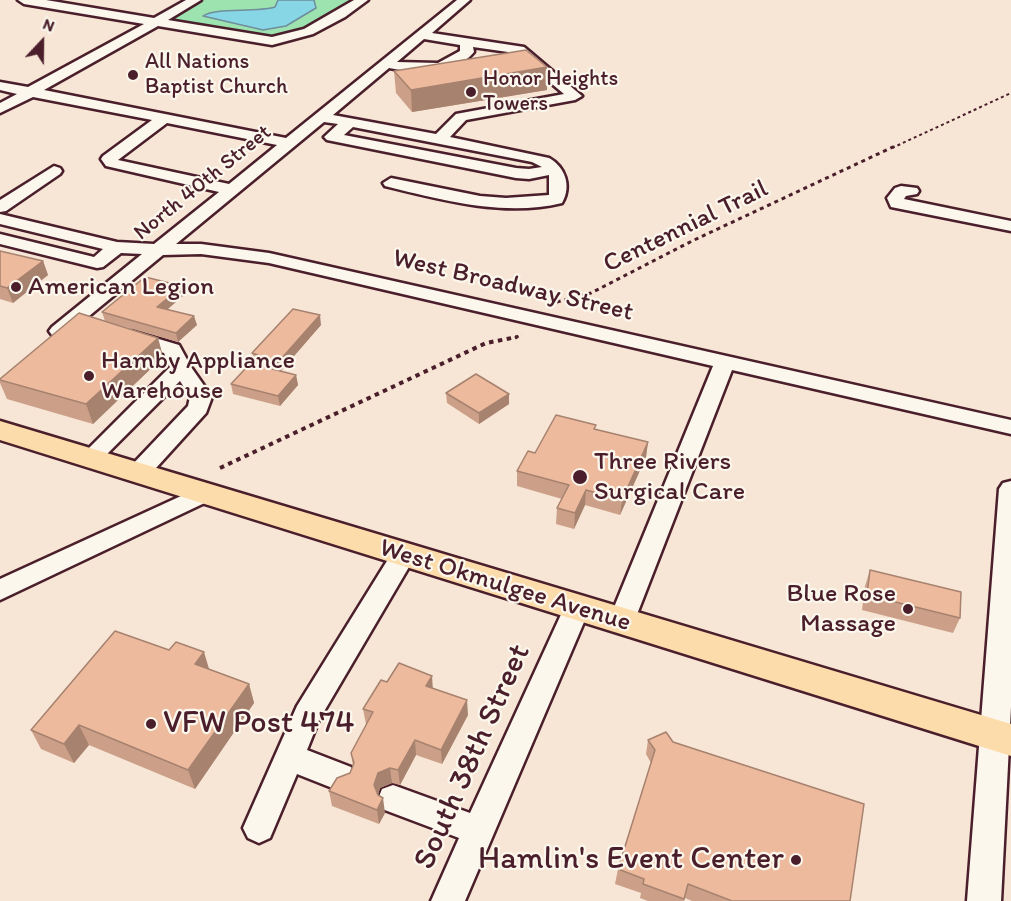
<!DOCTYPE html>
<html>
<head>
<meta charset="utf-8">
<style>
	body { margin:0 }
	#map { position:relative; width:1011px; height:901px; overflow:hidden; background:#f7e5d5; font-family:Itim,sans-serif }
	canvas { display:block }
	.north { position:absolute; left:12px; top:12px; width:60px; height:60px; -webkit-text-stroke:4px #fbf7ec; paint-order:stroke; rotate:22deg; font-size:16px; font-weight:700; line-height:24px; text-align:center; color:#4a1f2b }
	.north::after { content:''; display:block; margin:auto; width:21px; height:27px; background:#4a1f2b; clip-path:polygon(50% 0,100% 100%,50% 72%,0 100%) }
</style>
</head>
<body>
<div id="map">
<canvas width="1011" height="901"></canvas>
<div class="north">N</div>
</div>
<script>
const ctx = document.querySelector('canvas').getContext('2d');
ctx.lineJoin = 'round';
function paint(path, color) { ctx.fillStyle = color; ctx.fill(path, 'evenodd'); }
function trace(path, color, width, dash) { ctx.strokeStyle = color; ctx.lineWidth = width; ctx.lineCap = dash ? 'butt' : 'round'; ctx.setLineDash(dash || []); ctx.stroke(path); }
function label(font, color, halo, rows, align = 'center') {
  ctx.font = font + ' Itim,sans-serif'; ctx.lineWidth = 4.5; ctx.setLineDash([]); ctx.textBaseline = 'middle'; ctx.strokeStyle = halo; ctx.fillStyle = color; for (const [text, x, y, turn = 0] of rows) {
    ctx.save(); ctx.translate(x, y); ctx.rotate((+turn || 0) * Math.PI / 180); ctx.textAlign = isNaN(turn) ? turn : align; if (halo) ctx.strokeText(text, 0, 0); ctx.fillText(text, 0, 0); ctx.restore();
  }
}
const green = new Path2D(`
	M201 0H351C335 11 319 26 301 34 273 47 192 26 159 20Z`);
const water = new Path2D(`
	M278 0H314L316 8 286 26 263 30 203 16C215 7 255 13 275 7Z`);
const pathFar2 = new Path2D(`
	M892 148 1011 93`);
const pathFar1 = new Path2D(`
	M549 304 591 293 692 241 895 146
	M515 338 522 334`);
const path = new Path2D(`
	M220 468 486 343 517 337`);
const minor = new Path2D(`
	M18 0H46L154 18 186 0H201L168 20 272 37 304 29 354 0H368L345 17 313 34 272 45 158 26 44 90 286 138 457 0H470L432 33 524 47 582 96 575 100 466 120 450 137 549 158C565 167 572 186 562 203 505 217 441 200 385 186L383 183 391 178 480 196 506 198 549 195V175L529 179 516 178 327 140 324 137 338 124 324 122 176 244H201L269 253 1011 420V434L732 370 634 622 630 629 621 632 612 629 608 622 713 366 269 263 201 254 163 255 66 335H52L49 331 52 327 142 254 121 253 103 267 97 268 0 244V234L94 257 103 249 0 224V214L117 242 154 244 219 192 106 166 101 159 103 156 152 120 33 97 0 113V103L17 94 0 90V82L28 87 144 24 24 4ZM424 39 460 45V51L438 63 397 62ZM473 47 515 53 564 94 456 114 436 134 333 115 389 68C417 73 453 77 474 52ZM167 123 277 145 229 184 118 160ZM353 127 532 162 542 167 529 169 516 168 344 135Z
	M54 166 60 168 62 171 60 174 6 211 0 212V200Z
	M901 186 917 188 919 191 917 194 906 196 904 199 1011 221V231L891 207 887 198 895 188Z
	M132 331 179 345 191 367 212 397 206 413 146 479 138 481 130 479 126 473 130 467 188 406 190 397 180 381 98 463 90 466 82 463 79 458 170 367 164 353 125 341 122 337 125 333Z
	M1011 481V707L1001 901H967L999 489 1003 483Z
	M205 485 213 487 217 493 213 499 0 600V579Z
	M404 546 413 548 416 555 319 720 307 750 351 767 355 777 351 787 340 791 297 774 270 838 259 843 248 838 243 828 297 706 395 548Z
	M577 598 586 601 590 608 465 901H431L459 838 382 809 378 799 382 789 393 785 470 813 564 608 568 601Z`);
const major = new Path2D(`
	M0 421 1011 724V756L0 440Z`);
const wall = new Path2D(`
	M394 71 547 90 412 112 396 93Z
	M0 251 43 261 48 275 13 303 0 299Z
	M184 295 167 309 197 325 178 342 105 321 102 312Z
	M321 325 281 371 296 375 298 385 280 406 233 394 231 384 254 359 252 353Z
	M158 338 163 357 93 424 7 399 0 383V379Z
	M446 393 509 404 479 424 447 403Z
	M595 429 648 442 646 457 620 515 585 505 574 529 556 524 557 508 562 499 517 486V471L535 453Z
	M870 570 960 618 953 633 862 610 865 586Z
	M209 669 249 684 254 703 195 789 89 745 74 763 41 749 31 730Z
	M387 682 433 688 468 715 442 764 416 755 400 785 392 783 380 788 378 795 385 813 379 824 332 806 329 791 350 773 353 766 351 753 367 724H366L363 709Z
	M648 740 673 742 850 901H692L685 898 684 901H648L640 898 641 893 615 884 618 869 651 763 646 754Z`);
const shadedWall = new Path2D(`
	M547 67V90L412 112 411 90Z
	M43 261 48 275 13 303 7 288Z
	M182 286 184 295 160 316 157 307Z
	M320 315 321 325 274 379 272 369Z
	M194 316 197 325 178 342 176 333Z
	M158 338 163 357 93 424 86 404Z
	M296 375 298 385 280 406 278 396Z
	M509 394V404L479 424V413Z
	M648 442 646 457 620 515 622 500Z
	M586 490 585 505 574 529 575 513Z
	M204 652 210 672 195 664Z
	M432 676 433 691 426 686Z
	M249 684 254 703 195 789 188 770Z
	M467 700 468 715 442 764 441 750Z
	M79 725 89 745 74 763 64 744Z
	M415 740 416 755 400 785 398 770Z
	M390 768 392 783 380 788 376 800 374 785 378 773Z
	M383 798 385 813 379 824 377 810Z`);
const building = new Path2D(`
	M526 50 547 67 411 90 394 71Z
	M0 251 43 261 7 288 0 286Z
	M145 277 182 286 157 307 194 316 176 333 102 312Z
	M293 309 320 315 272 369 296 375 278 396 231 384 258 355 252 353Z
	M79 313 158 338 86 404 0 380V379Z
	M476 374 509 394 479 413 446 393Z
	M556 415 596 425 594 429 648 442 622 500 586 490 575 513 557 508 569 485 517 471 528 451 535 453Z
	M870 570 961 592 960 618 867 595Z
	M115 631 169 650 176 642 204 652 195 664 249 684 188 770 79 725 64 744 31 730Z
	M399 663 432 676 426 686 467 700 441 750 415 740 398 770 390 768 378 773 374 785 378 795 383 798 377 810 329 791 337 778 350 773 354 763 351 753 373 712 363 709 381 680 387 682Z
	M666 732 673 742 864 804 850 901H732L688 884 684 899 643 884 644 879 618 869 655 750 648 740Z`);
const markers = [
	[133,75,6,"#4a1f2b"],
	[471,92,6,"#4a1f2b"],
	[16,287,6,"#4a1f2b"],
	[89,376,6,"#4a1f2b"],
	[580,477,8,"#4a1f2b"],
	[908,609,6,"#4a1f2b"],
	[151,724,6,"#4a1f2b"],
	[796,860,6,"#4a1f2b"]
];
const farPoinames = [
	["All Nations",145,62],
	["Baptist Church",145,87],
	["Honor Heights",483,79],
	["Towers",483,104]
];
const farStreetnames = [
	["North 40th Street",203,183,-39]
];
const streetNames = [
	["Centennial Trail",686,227,-26],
	["West Broadway Street",513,286,13],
	["West Okmulgee Avenue",505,586,17]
];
const poiNames = [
	["American Legion",28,287],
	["Hamby Appliance",101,361],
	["Warehouse",101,391],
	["Three Rivers",594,462],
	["Surgical Care",594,492],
	["Blue Rose",896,594,"right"],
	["Massage",896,624,"right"]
];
const nearPoinames = [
	["VFW Post 474",163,724],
	["Hamlin's Event Center",784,860,"right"]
];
const nearStreetnames = [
	["South 38th Street",473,757,-66]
];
paint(green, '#9ce3b0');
paint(water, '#87d6e5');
trace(water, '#6f8d9b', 1.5);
trace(minor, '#4a1f2b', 5);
trace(major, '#4a1f2b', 5);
trace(pathFar2, '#4a1f2b', 2, [3, 3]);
trace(pathFar1, '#4a1f2b', 3, [4, 4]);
trace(path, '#4a1f2b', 4, [4.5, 4.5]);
paint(minor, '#fbf7ec');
paint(major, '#fddcac');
paint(wall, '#cca088');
paint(shadedWall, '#a6826f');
paint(building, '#edba9e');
trace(building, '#a6826f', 1.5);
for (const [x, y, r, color] of markers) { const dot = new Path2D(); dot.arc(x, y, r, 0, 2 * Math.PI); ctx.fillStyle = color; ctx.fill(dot); trace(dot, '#fbf7ec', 2); }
label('22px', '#4a1f2b', '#fbf7ec', farPoinames, 'left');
label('22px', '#4a1f2b', '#fbf7ec', farStreetnames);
label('26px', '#4a1f2b', '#fbf7ec', streetNames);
label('26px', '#4a1f2b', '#fbf7ec', poiNames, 'left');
label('32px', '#4a1f2b', '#fbf7ec', nearPoinames, 'left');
label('32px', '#4a1f2b', '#fbf7ec', nearStreetnames);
</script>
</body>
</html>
